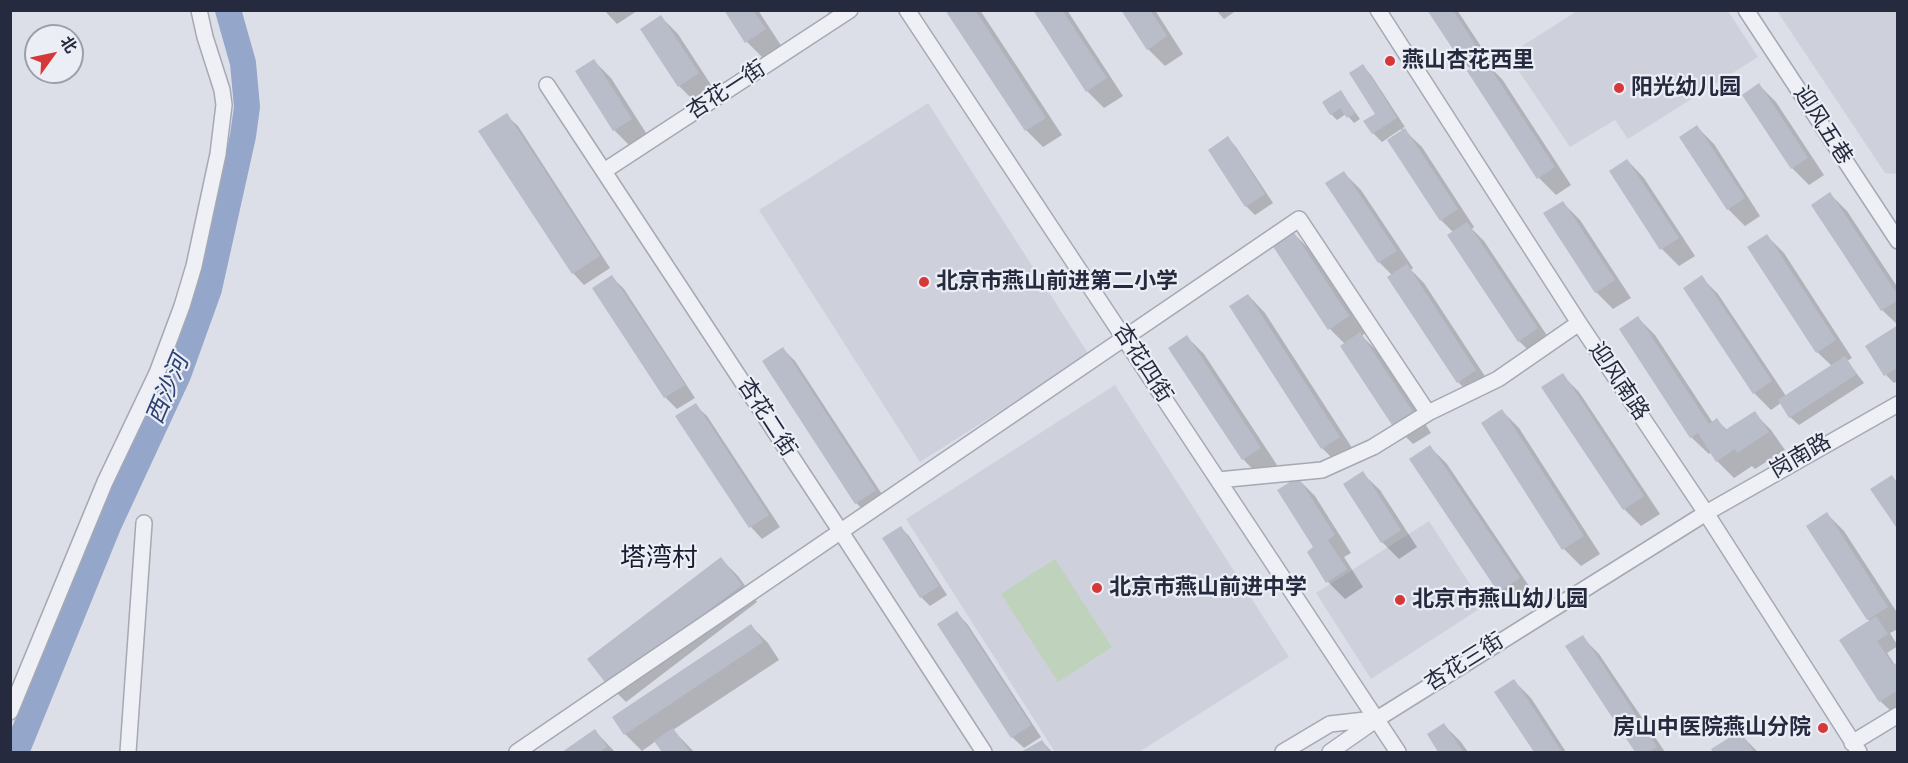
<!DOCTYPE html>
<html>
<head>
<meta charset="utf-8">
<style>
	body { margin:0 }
	#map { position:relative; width:1908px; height:763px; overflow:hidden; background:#dcdfe7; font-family:"Sofia Sans Condensed","Noto Sans SC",sans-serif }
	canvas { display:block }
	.frame { position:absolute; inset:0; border:12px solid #252a3e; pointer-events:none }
	.north { position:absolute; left:24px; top:24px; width:60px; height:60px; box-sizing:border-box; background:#ebeef5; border:2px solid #9ca0ac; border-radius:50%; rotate:57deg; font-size:16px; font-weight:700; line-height:24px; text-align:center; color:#252a3e }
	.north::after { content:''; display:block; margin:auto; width:21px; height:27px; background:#d63737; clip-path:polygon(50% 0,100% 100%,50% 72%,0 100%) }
</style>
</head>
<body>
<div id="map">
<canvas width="1908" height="763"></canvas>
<div class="frame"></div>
<div class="north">北</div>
</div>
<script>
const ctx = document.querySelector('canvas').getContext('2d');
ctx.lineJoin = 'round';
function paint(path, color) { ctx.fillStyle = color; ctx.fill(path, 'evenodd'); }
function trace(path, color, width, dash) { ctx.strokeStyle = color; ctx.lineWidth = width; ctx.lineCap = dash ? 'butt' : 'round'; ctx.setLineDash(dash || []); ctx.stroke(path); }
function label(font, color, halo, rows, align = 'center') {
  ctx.font = font + ' "Sofia Sans Condensed","Noto Sans SC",sans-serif'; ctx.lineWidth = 4.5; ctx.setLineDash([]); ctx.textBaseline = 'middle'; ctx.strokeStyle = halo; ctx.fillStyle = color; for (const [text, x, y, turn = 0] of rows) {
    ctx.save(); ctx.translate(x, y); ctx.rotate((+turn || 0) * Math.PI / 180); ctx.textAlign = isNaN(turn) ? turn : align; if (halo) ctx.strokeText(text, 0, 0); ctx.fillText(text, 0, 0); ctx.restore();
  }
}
const built = new Path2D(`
	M1728 11 1758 57 1628 139 1615 120 1570 147 1508 55 1577 11Z
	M1777 11H1897V174L1885 173Z
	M928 103 1089 355 920 462 759 210Z
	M1115 385 1289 657 1139 752H1055L906 519Z
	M1429 521 1484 606 1371 679 1316 593Z`);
const green = new Path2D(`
	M1055 559 1112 647 1058 682 1001 594Z`);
const shadow = new Path2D(`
	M604 10H637V11L617 24Z
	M726 10H758L782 47 764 59 747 42Z
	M826 10H839L831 16Z
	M947 10H980L1062 135 1043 147 1026 130Z
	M1034 10H1067L1123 96 1104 108 1087 91Z
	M1123 10H1155L1183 54 1165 66 1148 49Z
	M1216 10H1237L1224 19Z
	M1429 10H1457L1494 66 1491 68 1502 79 1571 185 1556 195 1539 178 1472 70 1461 60Z
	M661 17 678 34 715 91 696 103 679 86Z
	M594 61 611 78 648 136 631 147 614 130Z
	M1363 66 1371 75 1405 127 1402 128 1422 147 1474 227 1472 229 1484 241 1554 346 1536 358 1519 341 1454 233 1441 220 1389 141 1403 132 1401 129 1382 142 1373 133 1377 114Z
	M1759 85 1776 102 1824 175 1809 185 1792 168Z
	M1341 92 1360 119 1354 123 1346 114 1337 120 1331 114Z
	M506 115 518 126 610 268 584 285 573 273Z
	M1697 127 1714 144 1760 216 1745 226 1728 209Z
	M1228 138 1236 147 1273 203 1255 215 1246 206Z
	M1627 160 1644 178 1695 256 1679 266 1662 249 1611 171Z
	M1344 173 1361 190 1413 268 1411 270 1424 283 1492 387 1475 399 1458 382 1392 275 1379 262Z
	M1830 194 1847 211 1898 288V325L1882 310Z
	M1563 203 1580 220 1631 298 1613 309 1596 292Z
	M1293 233 1310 250 1365 333 1362 336 1377 351 1431 433 1413 444 1396 427 1345 344 1330 329Z
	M1767 236 1784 253 1852 358 1847 361 1864 383 1799 425 1790 417 1781 403 1771 410 1754 393 1701 277 1718 294 1786 396 1832 366 1817 352Z
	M612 277 624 289 695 398 677 409 666 398 594 289Z
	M1248 295 1265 313 1356 454 1339 465 1322 448 1231 306Z
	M1638 318 1655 335 1713 423 1717 420 1727 430 1754 413 1771 430 1785 450 1755 469 1752 466 1734 478 1717 461 1712 452 1709 454 1691 437Z
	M1898 327V381L1894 383 1886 375Z
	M1187 337 1204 354 1277 465 1260 477 1243 459 1170 348Z
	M783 349 795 361 887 502 868 514 856 503Z
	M1562 375 1579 392 1660 514 1641 526 1624 509 1543 387Z
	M695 405 707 416 780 527 762 539 751 527 677 416Z
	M1502 411 1519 428 1600 554 1581 566 1564 549Z
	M1430 447 1447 464 1535 595 1516 608 1499 591Z
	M1362 473 1380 490 1417 547 1399 559 1382 542Z
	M1298 479 1315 496 1351 553 1344 557 1363 587 1345 599 1328 582 1316 548Z
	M1827 514 1844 531 1898 614V629L1890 633 1898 646 1887 653 1895 665 1898 664V709L1892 712 1880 701 1870 622 1808 526Z
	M901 528 909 536 947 595 930 606 921 597 884 538Z
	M721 559 738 576 757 602 626 702 609 685Z
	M957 613 968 625 1041 737 1024 748 1012 737Z
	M751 626 768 643 779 660 673 730 694 752H664L656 741 642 751 625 734Z
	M1582 637 1599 654 1665 752H1636L1567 647Z
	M1514 681 1531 698 1566 752H1536L1496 693Z
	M1444 725 1461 742 1468 752H1440L1429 735Z
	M595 731 615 752H565Z
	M1739 733 1758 752H1715L1713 750Z
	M1042 741 1052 752H1024Z`);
const river = new Path2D(`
	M16 752 108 526 178 375 209 289 243 136 247 107 243 63 228 10`);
const building = new Path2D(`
	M724 10H753L766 29 745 43Z
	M945 10H975L1046 118 1025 131Z
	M1033 10H1062L1107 78 1086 92Z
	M1121 10H1150L1167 36 1147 50Z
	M1427 10H1453L1478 49 1460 60Z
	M661 15 699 73 678 87 640 29Z
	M594 59 632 119 613 131 575 71Z
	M1485 60 1555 167 1537 179 1467 71Z
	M1363 64 1397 118 1372 134 1363 121 1375 114 1349 73Z
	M1759 83 1808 158 1791 169 1742 95Z
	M1341 90 1355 113 1347 118 1340 108 1330 115 1322 102Z
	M507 113 600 256 572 274 478 131Z
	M1697 125 1745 198 1727 210 1679 137Z
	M1405 128 1458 209 1440 221 1387 140Z
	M1228 136 1265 194 1245 207 1208 150Z
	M1627 159 1679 238 1660 250 1609 171Z
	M1344 171 1397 251 1378 263 1325 183Z
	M1830 192 1898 295V300L1881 311 1811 205Z
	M1563 201 1615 280 1595 293 1543 213Z
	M1467 222 1538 328 1518 342 1447 235Z
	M1293 231 1349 316 1328 330 1272 245Z
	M1767 234 1836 340 1816 353 1747 247Z
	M1407 264 1476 370 1457 383 1387 277Z
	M612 275 685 385 664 398 592 288Z
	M1702 275 1772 381 1753 394 1683 288Z
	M1248 294 1340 437 1321 449 1229 306Z
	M1638 316 1709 424 1717 418 1725 430 1755 411 1769 432 1737 453 1735 449 1716 462 1698 433 1690 438 1619 329Z
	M1898 325V367L1884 376 1865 346Z
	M1360 332 1415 415 1394 428 1340 346Z
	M1187 335 1261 448 1242 460 1168 348Z
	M783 347 876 490 855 504 762 361Z
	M1845 356 1857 374 1789 418 1778 400Z
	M1563 373 1644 496 1623 510 1541 387Z
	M696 403 769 515 749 528 675 416Z
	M1502 409 1584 536 1562 550 1481 423Z
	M1430 445 1520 578 1498 592 1409 459Z
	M1363 471 1401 530 1381 543 1343 484Z
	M1892 475 1898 484V530L1870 489Z
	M1298 477 1335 535 1328 540 1347 569 1326 583 1307 552 1313 547 1277 490Z
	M1827 512 1888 607 1867 620 1806 526Z
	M901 526 939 586 920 598 882 538Z
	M721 557 742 585 608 686 587 659Z
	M957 611 1031 725 1011 738 937 624Z
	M1876 616 1888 634 1877 641 1893 665 1898 662V690L1879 702 1839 640Z
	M751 624 763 642 624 735 612 717Z
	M1583 635 1657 747 1648 752H1635L1565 646Z
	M1514 679 1562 752H1534L1494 692Z
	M1444 723 1463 752H1438L1427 734Z
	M673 728 690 752H662L654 741Z
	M595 729 607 747 599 752H562Z
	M1740 731 1754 752H1713L1711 749Z
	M1042 740 1050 752H1021Z`);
const minor = new Path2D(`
	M907 10 1398 752
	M1378 10 1579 323 1706 513 1859 752
	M1746 10 1898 241
	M547 85 841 532 984 752
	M604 171 850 10
	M1218 480 1322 470 1373 447 1428 413 1498 379 1579 323
	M10 712 105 482 157 373 182 306 194 266 218 154 224 105 222 90 205 37 199 10
	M1852 743 1898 715
	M128 752 144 523
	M517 752 1299 219 1428 413
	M1283 752 1330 724 1374 719
	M1330 752 1377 719 1706 513 1898 404`);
const markers = [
	[1390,61,6,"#d63737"],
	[1619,88,6,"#d63737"],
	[924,282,6,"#d63737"],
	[1097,588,6,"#d63737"],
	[1400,600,6,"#d63737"],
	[1823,728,6,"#d63737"]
];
const poiNames = [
	["燕山杏花西里",1402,61],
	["阳光幼儿园",1631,88],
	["北京市燕山前进第二小学",936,282],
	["北京市燕山前进中学",1109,588],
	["北京市燕山幼儿园",1412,600],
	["房山中医院燕山分院",1811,728,"right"]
];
const streetNames = [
	["杏花一街",727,91,-33],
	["迎风五巷",1822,126,57],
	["杏花四街",1142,364,57],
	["迎风南路",1618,382,56],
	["杏花二街",766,418,57],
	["岗南路",1801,457,-30],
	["杏花三街",1465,663,-32]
];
const waterNames = [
	["西沙河",169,390,-67]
];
const quarterNames = [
	["塔湾村",659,559]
];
paint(built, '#ced1dc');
paint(green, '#bfd2bc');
paint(shadow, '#0003');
trace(river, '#94a6ca', 26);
paint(building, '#b9bdca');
trace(minor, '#a5a9b4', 18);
trace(minor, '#eff0f5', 15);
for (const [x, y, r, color] of markers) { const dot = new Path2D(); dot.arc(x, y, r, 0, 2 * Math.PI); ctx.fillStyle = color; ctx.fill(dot); trace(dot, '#ebeef5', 2); }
label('bold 22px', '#252a3e', '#ebeef5', poiNames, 'left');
label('22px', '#252a3e', '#ebeef5', streetNames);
label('italic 24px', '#2d4274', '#ebeef5', waterNames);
label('26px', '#171c2f', '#ebeef5', quarterNames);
</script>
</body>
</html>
